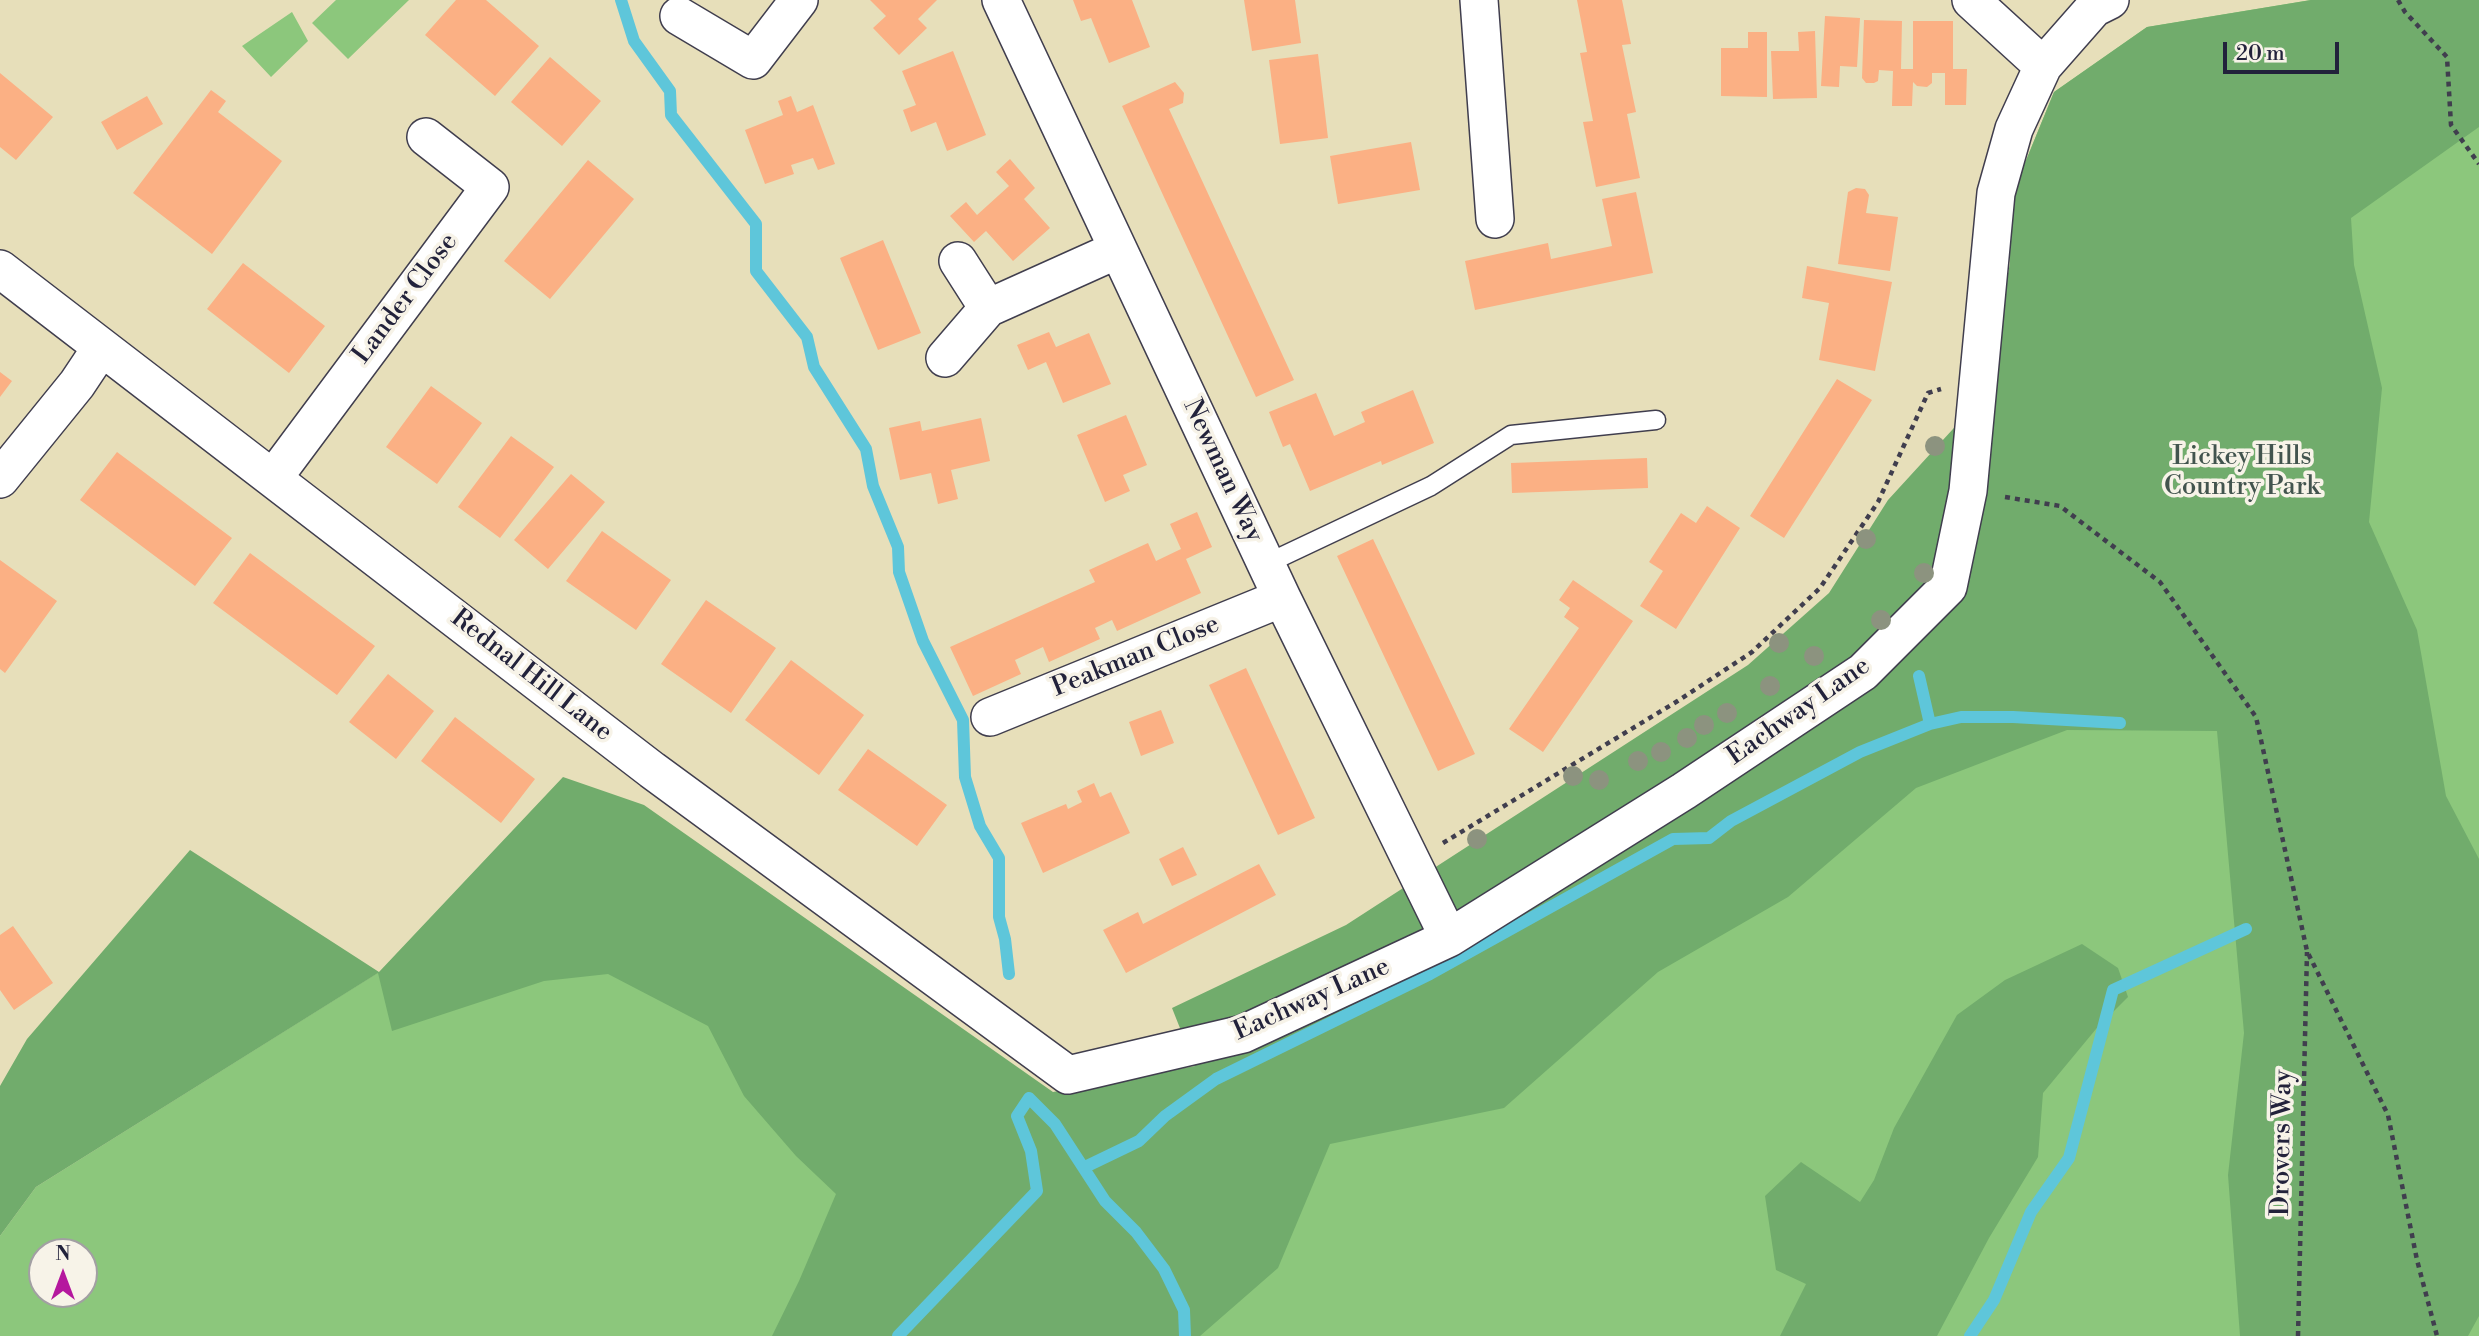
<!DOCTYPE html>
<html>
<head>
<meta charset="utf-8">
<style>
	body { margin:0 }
	#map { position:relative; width:2479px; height:1336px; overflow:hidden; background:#e7dfba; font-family:"Libre Bodoni",serif }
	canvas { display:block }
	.north { position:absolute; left:28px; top:1238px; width:70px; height:70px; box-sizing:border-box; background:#f7f3e8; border:2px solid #a29fa3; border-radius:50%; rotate:0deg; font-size:19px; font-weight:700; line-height:28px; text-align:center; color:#22223b }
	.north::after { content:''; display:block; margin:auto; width:24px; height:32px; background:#b5179e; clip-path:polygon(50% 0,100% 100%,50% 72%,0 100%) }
	.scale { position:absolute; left:2223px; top:42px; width:116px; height:32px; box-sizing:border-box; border:4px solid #22223b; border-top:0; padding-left:9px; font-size:21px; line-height:24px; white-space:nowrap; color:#22223b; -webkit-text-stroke:5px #f7f3e8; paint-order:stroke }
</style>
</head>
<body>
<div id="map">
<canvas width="2479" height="1336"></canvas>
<div class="north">N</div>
<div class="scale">20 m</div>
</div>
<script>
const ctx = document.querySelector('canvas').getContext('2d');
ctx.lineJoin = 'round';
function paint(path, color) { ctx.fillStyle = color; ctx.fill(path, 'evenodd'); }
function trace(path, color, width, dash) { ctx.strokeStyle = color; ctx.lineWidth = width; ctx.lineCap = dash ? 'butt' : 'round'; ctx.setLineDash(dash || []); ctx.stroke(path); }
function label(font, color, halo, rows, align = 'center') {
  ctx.font = font + ' "Libre Bodoni",serif'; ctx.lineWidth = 7; ctx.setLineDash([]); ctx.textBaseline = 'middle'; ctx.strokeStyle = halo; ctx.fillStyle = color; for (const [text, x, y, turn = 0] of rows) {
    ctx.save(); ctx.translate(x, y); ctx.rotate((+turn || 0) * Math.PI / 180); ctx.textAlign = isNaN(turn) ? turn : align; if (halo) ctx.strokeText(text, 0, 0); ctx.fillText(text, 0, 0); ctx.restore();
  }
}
const green = new Path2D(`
	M336 0H409L348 59 312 23Z
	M2311 0H2479V1336H0V1236L36 1187 379 972 643 914 1062 1195 2028 630 2007 207 2054 92 2147 27ZM42 1252H84V1294H42Z
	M292 12 308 41 271 77 242 46Z`);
const forest = new Path2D(`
	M2311 0H2479V127L2351 218 2354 265 2382 388 2369 522 2417 630 2446 796 2479 859V1316L2468 1336H2240L2228 1175 2244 1033 2217 731 2067 730 1916 788 1788 897 1658 972 1504 1108 1330 1144 1278 1268 1200 1336H772L799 1281 836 1194 796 1156 744 1096 708 1026 608 974 544 981 392 1031 378 973 36 1187 0 1236V1086L27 1039 190 850 379 972 563 777 644 805 1053 1092 1195 1066 1172 1008 1346 925 1748 665 1829 593 1888 500 1985 394 2010 263 2007 207 2054 92 2147 27Z
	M2082 944 2118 968 2128 997 2096 1029 2043 1093 2038 1157 1989 1238 1937 1336H1780L1806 1284 1776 1270 1765 1196 1801 1162 1860 1202 1874 1180 1894 1128 1957 1015 2005 980Z`);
const stream = new Path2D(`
	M621 0 634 41 670 91 671 115 756 224V271L807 337 814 367 866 449 873 486 898 547 899 572 923 641 963 720 965 777 980 826 999 858V917L1005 939 1009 974
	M1919 676 1930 724
	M1085 1167 1139 1141 1165 1116 1216 1079 1430 974 1673 839 1709 838 1731 821 1860 752 1930 724 1961 717H2013L2120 723
	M898 1336 1037 1191 1031 1151 1017 1116 1029 1098 1055 1124 1105 1201 1136 1232 1164 1269 1184 1310 1185 1336
	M1970 1336 1994 1300 2031 1212 2069 1158 2113 990 2246 929`);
const building = new Path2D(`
	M456 0H486L539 46 495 96 425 35Z
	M870 0H937L918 19 927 28 899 55 873 28 886 16Z
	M1073 0H1132L1150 47 1109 63 1091 18 1081 21Z
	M1244 0H1295L1301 43 1252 51Z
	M1577 0H1622L1631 44 1622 45 1636 112 1627 114 1640 178 1596 187 1583 122 1593 121 1580 53 1587 52Z
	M1825 16 1860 18 1857 67 1840 66 1839 87 1821 86Z
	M1864 20 1902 21 1901 69H1913V21H1953V69H1967L1966 105H1945V73H1932V83L1927 87 1917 86 1913 82 1912 106H1892L1893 71 1879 70 1878 81 1874 83H1866L1862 78Z
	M1815 31 1817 98 1773 99 1771 51H1799L1798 32Z
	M1748 32H1767V97L1721 96V48H1748Z
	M953 51 986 135 947 151 936 122 911 132 903 110 916 105 902 71Z
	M1318 54 1328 138 1280 144 1269 60Z
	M550 57 601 101 562 146 511 102Z
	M0 73 53 117 16 160 0 147Z
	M1175 82 1184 93 1183 103 1169 109 1294 380 1256 397 1122 106Z
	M211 90 226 101 218 112 282 161 212 254 133 193Z
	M147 96 163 124 117 150 101 122Z
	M791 96 797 112 813 105 835 164 818 170 813 158 791 165 794 174 765 184 745 130 783 115 778 101Z
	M1411 142 1420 190 1338 204 1330 156Z
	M1010 159 1035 188 1024 199 1050 228 1013 261 986 231 974 242 950 216 966 202 977 215 1009 186 996 172Z
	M588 160 634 199 550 299 504 261Z
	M1856 188 1865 189 1869 195 1866 213 1898 217 1890 271 1838 264 1848 192Z
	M1636 192 1653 273 1475 310 1465 261 1548 243 1551 259 1612 246 1602 199Z
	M883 240 921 333 878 350 840 258Z
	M243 263 325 326 289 373 207 309Z
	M1807 266 1892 282 1875 371 1819 360 1829 303 1802 298Z
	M1049 332 1056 347 1089 333 1111 384 1063 403 1046 362 1028 370 1017 345Z
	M0 372 12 381 0 397Z
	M1837 379 1872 400 1784 538 1750 516Z
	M431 386 482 423 437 484 386 447Z
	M1413 390 1434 443 1382 465 1381 461 1310 491 1290 444 1283 447 1269 412 1316 393 1334 436 1365 422 1361 412Z
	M1126 415 1147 465 1123 475 1130 491 1105 502 1077 435Z
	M981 418 990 461 951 470 958 499 938 504 931 473 900 480 889 428 920 421 922 431Z
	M511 436 554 467 500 538 458 507Z
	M117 452 232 538 195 586 80 500Z
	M1647 458 1648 488 1512 493 1511 463Z
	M571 474 605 502 548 569 514 540Z
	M1707 506 1740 528 1676 629 1640 606 1663 571 1649 562 1681 513 1696 523Z
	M1197 512 1212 547 1186 559 1201 593 1117 631 1112 620 1095 628 1100 639 1049 662 1043 647 1015 660 1021 674 973 696 950 647 1095 582 1089 570 1148 543 1156 561 1181 549 1170 524Z
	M602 531 671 580 636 630 566 581Z
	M1373 539 1475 754 1438 771 1337 556Z
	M250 553 375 646 337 695 213 603Z
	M0 560 57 601 5 673 0 669Z
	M1573 580 1633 621 1543 752 1509 729 1579 628 1564 617 1570 608 1559 600Z
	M706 600 776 648 731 713 661 664Z
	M791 660 864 715 819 775 745 720Z
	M1246 668 1315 818 1278 835 1209 685Z
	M388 674 434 711 396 759 349 722Z
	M1161 710 1174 743 1141 756 1129 722Z
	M455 717 535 779 501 823 421 761Z
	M868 749 947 805 917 846 838 790Z
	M1094 783 1100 797 1111 792 1130 833 1043 873 1021 823 1066 804 1068 809 1082 802 1077 791Z
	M1183 847 1197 875 1172 886 1159 859Z
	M1259 864 1276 895 1126 973 1103 930 1138 912 1143 924Z
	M13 926 53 983 14 1010 0 990V935Z`);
const path = new Path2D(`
	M2398 0 2405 12 2447 57 2451 125 2479 164
	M2005 497 2060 506 2160 582 2256 717 2307 951 2388 1115 2417 1260 2437 1336
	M1443 843 1676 702 1752 652 1820 588 1878 502 1928 393 1941 389
	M2298 1336 2307 952`);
const lane = new Path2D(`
	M1266 564 1431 486 1511 435 1656 420`);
const street = new Path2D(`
	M1001 0 1282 598 1449 938
	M1479 0 1495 219
	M1971 0 2043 66
	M679 16 753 60 799 0
	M0 269 652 770 1068 1075 1243 1034 1449 938 1684 791 1863 672 1948 587 1968 491 1996 193 2014 129 2043 66 2094 8 2110 0
	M988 308 1117 250
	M945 358 988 308 958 261
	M274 477 490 187 426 137
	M0 479 77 384 101 348
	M990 717 1282 598`);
const trees = [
	[1935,446],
	[1866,539],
	[1924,573],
	[1881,620],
	[1779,643],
	[1814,656],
	[1770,686],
	[1727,713],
	[1704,725],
	[1687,738],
	[1661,752],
	[1638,761],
	[1573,776],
	[1599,780],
	[1477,839]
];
const streetNames = [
	["Lander Close",406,299,-53],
	["Newman Way",1222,471,65],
	["Peakman Close",1136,657,-22],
	["Rednal Hill Lane",531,676,38],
	["Eachway Lane",1799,712,-35],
	["Eachway Lane",1312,1000,-24],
	["Drovers Way",2283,1143,-89]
];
const parkNames = [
	["Lickey Hills",2242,458],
	["Country Park",2242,488]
];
paint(green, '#8cc77c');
paint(forest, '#71ac6c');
trace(stream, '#5ec6da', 12);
paint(building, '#fbb084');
trace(lane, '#403e4e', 21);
trace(street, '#403e4e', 40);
trace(path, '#403e4e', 4.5, [5, 5]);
trace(lane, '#fff', 18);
trace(street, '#fff', 37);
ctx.fillStyle = '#8c937f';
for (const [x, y] of trees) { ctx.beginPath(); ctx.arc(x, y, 10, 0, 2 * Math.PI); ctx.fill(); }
label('26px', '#22223b', '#f7f3e8', streetNames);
label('26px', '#42544e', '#f7f3e8', parkNames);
</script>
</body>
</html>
